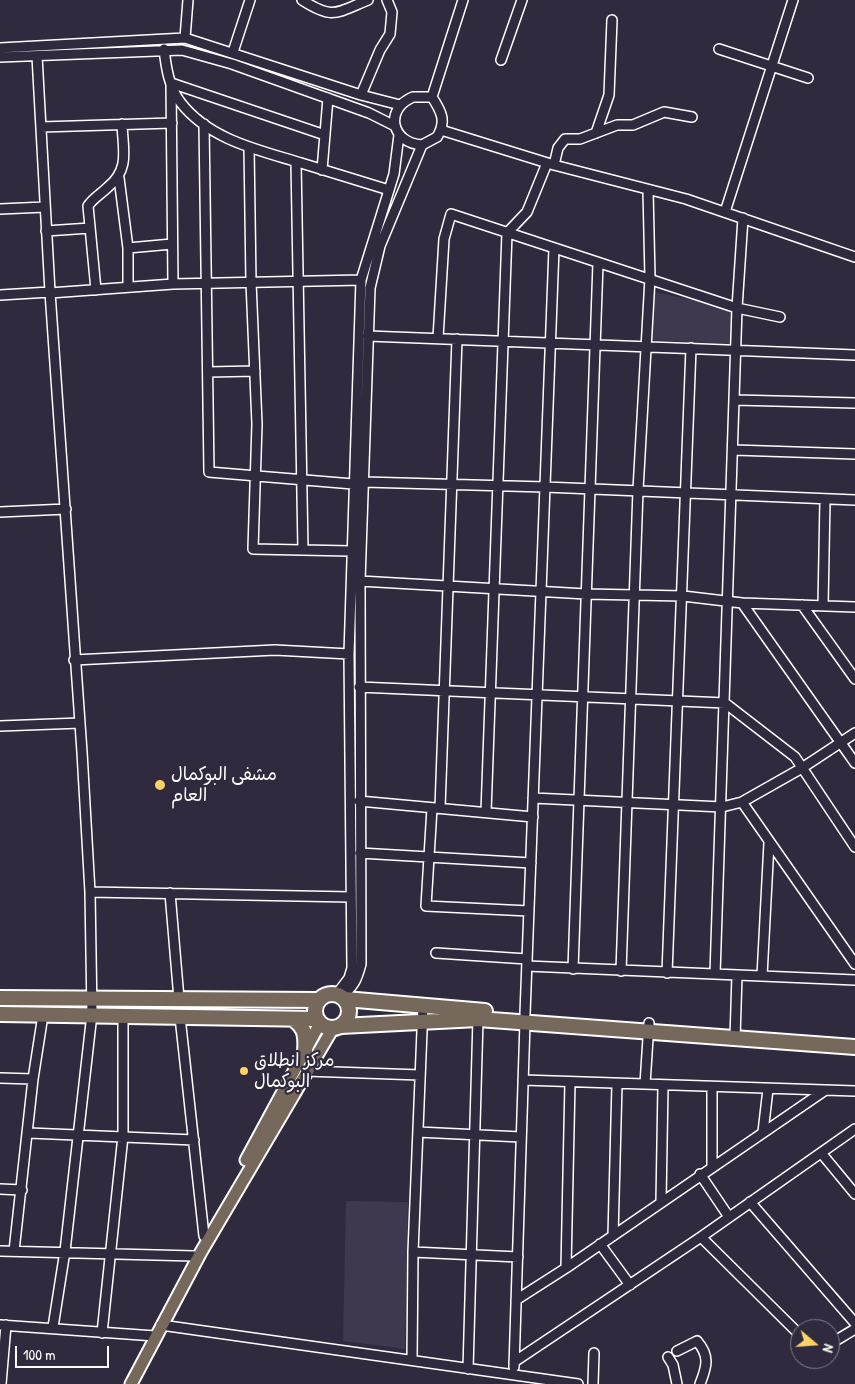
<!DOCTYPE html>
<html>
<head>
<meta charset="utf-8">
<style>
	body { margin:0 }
	#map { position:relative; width:855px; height:1384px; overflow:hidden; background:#2f2a3d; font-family:"Patrick Hand",sans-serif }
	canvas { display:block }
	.north { position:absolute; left:790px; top:1319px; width:50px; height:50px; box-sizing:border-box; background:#2f2a3d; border:1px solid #827f8b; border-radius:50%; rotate:108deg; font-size:14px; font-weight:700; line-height:20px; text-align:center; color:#fff }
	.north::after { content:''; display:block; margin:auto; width:18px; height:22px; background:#ffd166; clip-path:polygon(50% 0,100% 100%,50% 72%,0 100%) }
	.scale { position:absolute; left:15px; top:1346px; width:94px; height:22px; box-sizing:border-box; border:2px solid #fff; border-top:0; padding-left:6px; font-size:15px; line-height:18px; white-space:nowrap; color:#fff; -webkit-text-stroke:4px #2f2a3d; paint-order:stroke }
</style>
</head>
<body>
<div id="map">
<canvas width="855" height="1384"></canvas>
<div class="north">N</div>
<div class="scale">100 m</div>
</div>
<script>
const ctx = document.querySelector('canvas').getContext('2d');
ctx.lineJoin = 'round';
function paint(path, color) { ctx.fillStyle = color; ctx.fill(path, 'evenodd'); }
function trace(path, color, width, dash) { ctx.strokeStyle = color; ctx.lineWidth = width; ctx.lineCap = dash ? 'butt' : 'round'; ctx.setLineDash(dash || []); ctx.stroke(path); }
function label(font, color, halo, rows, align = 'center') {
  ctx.font = font + ' "Patrick Hand","Playpen Sans Arabic",sans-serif'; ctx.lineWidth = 4.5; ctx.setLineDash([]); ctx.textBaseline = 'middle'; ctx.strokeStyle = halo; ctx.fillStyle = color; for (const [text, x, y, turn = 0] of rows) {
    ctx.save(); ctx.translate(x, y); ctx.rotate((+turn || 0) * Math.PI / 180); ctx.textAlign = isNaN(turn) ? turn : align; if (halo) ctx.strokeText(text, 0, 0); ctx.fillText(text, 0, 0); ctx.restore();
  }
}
const built = new Path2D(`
	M650 291 734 309V344L649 340Z
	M346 1201 408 1202 405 1349 343 1341Z`);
const minor = new Path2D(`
	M302 0C333 20 336 13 368 0
	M185 38 188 0
	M0 48 185 38 361 95 400 105
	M164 49C166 67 169 88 181 103 210 140 259 150 301 163 331 172 360 181 389 190
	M719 49 808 78
	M233 52 250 0
	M37 56 50 292 82 752 90 892 92 1014 65 1251 53 1327
	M0 57 182 50 232 64 369 113 395 126
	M501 60 522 0
	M361 95 380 50 390 34 392 12 387 0
	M413 97H432C441 111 447 121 437 137L422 145C391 143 384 109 413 97Z
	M432 97 463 0
	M204 124 209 472 353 484
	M41 127 172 123
	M441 130 554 165 686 199 855 257
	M596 133 609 95 612 20
	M249 147 251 282 257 424 253 549 351 551
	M296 162 303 550
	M554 165 558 148 565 139H580L617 125H633L664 112 692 117
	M322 170 328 98
	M119 178 128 248V287
	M0 209 45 207
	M725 212 793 0
	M46 231 90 228
	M128 248 172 244
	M173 284 171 83 325 135
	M96 290 88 206C93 198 101 194 108 187 130 169 123 150 122 124
	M50 293 173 284 361 280
	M0 295 50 292
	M368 336 855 355
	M438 338 444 239 451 214 737 308 780 317
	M208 372 255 371
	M735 400 855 403
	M734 450 855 454
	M364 482 545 487 855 500
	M0 512 66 509
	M360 581 586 594 683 596 742 603 855 607
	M742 603 855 763
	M802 605 855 679
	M823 606 825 500
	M74 660 275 650 349 654
	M359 687 725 703 795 757 855 847
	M0 726 80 723
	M533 798 722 807 742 802 802 768 855 733
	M359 801 533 817
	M742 802 855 964
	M432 808 426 906 529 911
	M440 808 457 339
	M486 812 507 233 527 212 547 163
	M360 853 531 863
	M90 892 351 897
	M170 893 179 999
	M436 953 527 959
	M527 966 855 980
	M573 969 598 263
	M621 971 638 490 650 278 648 190
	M667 973 691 348
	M715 974 737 308 743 218
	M762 976 769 843
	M337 994 349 978 352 968 349 654 361 280 394 174 399 135
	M341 996C354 987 357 979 361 964L360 581 370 288 380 246 422 145
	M525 1014 554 248
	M180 1017 204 1236
	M735 1038 737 975
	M306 1071 420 1075
	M0 1078 33 1079
	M523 1080 855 1091
	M645 1084 649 1023
	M418 1132 521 1137
	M763 1132 768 1089
	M29 1133 194 1140
	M822 1154 855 1194
	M712 1166V1087
	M700 1174 729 1217
	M0 1189 22 1190
	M661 1202 663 1085
	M750 1202 855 1323
	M613 1236 617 1084
	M701 1237 800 1335
	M600 1244 630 1285
	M0 1251 194 1256
	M14 1251 33 1079 43 1015
	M413 1252 518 1257
	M566 1268 570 1082
	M516 1300 566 1268 824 1091
	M0 1325 155 1336
	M161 1325 578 1384
	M102 1333 123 1136V1015
	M830 1344 855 1329
	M677 1351 697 1341C710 1356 707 1366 700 1384
	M668 1357 673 1365 677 1384
	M412 1359 413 1252 423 1006
	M514 1362 701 1237 855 1129
	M514 1367 525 1022
	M468 1369 478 1019
	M1 1384 6 1325
	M593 1384 594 1353`);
const major = new Path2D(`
	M246 1160 320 1023
	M131 1384 201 1252 333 1028`);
const highway = new Path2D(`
	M315 1011a17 17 0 1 1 34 0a17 17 0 1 1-34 0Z
	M0 998 319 1000
	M345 999 485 1011
	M0 1014 316 1019
	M294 1020C306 1028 306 1038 305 1052
	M341 1026 478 1019 855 1047`);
const markers = [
	[160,785,6,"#ffd166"],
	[244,1071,5,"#ffd166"]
];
const poiNames = [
	["مشفى البوكمال",171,775],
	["العام",171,796],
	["مركز انطلاق",254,1061],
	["البوكمال",254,1082]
];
paint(built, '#3f394f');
trace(minor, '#fff', 12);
trace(major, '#fff', 15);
trace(highway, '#fff', 18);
trace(minor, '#2f2a3d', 9);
trace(major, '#76695c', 11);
trace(highway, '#76695c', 14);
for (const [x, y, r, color] of markers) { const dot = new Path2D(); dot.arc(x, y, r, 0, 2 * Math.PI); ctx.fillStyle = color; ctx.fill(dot); trace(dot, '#2f2a3d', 2); }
label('18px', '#fff', '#2f2a3d', poiNames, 'left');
</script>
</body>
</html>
